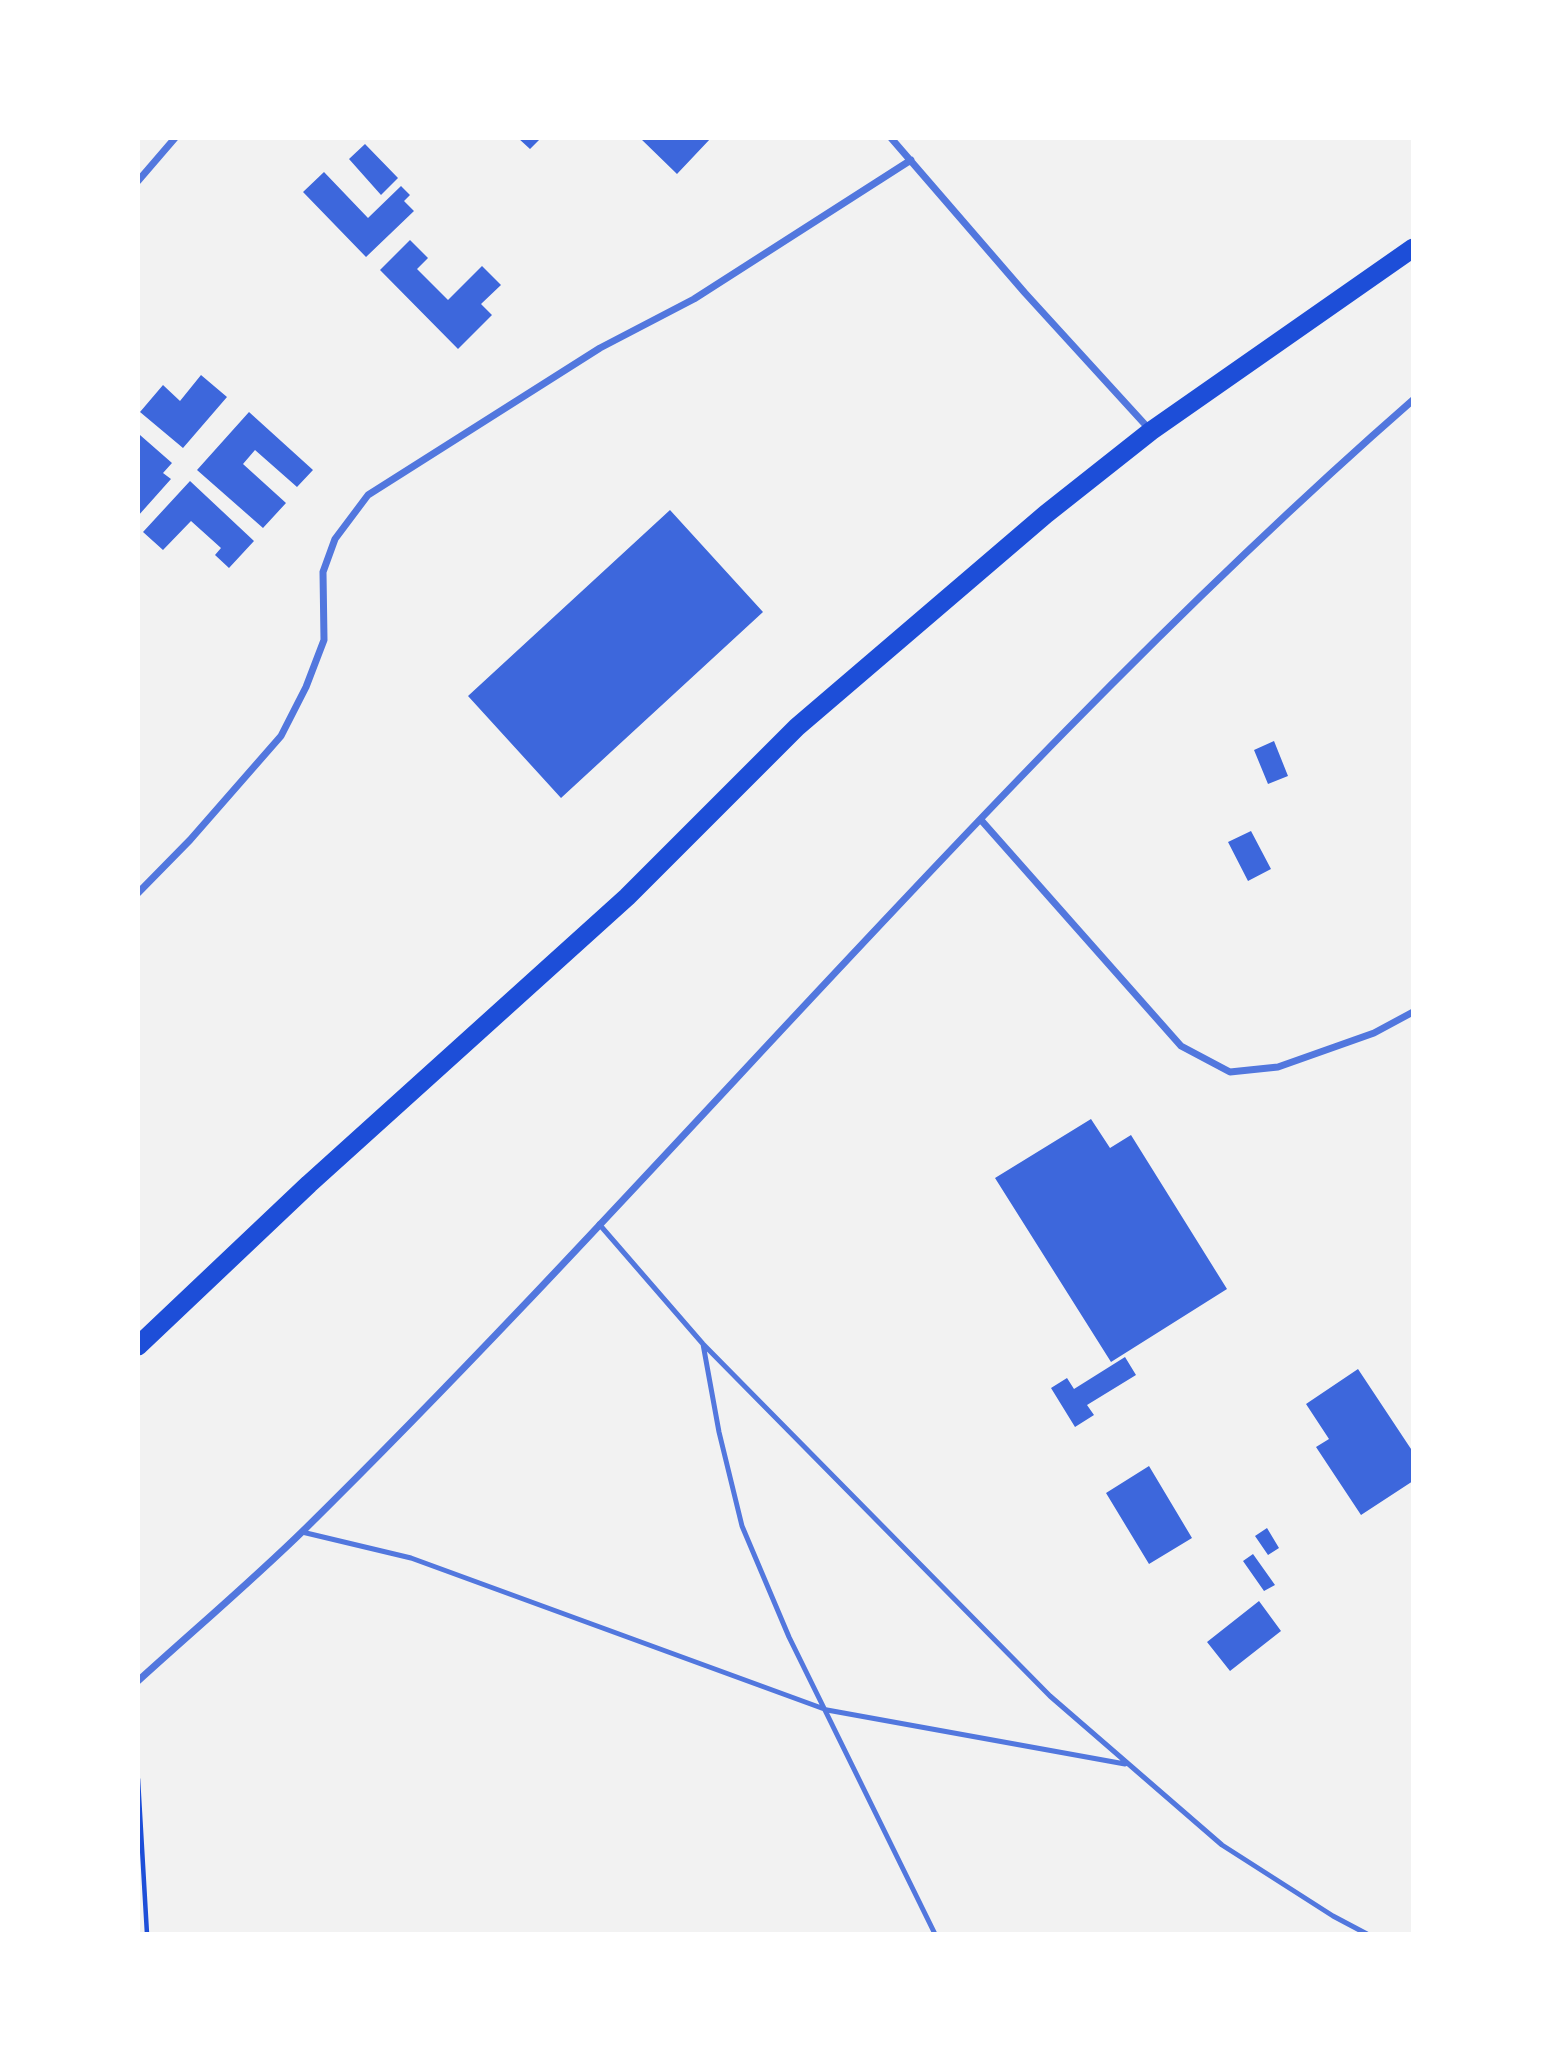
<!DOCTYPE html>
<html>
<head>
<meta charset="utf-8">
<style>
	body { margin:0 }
	#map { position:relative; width:1551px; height:2072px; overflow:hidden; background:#f2f2f2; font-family:Montserrat,sans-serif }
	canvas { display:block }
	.frame { position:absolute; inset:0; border:140px solid #fff; pointer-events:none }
</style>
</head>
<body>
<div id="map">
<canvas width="1551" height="2072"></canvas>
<div class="frame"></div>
</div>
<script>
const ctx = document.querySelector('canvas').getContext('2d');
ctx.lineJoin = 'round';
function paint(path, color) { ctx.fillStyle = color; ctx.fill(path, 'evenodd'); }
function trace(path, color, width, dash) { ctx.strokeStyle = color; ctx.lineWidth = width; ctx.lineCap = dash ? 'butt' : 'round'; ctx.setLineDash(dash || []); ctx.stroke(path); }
const building = new Path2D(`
	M518 138H541L530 149Z
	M640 138H711L677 174Z
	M365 144 398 178 381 195 349 159Z
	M324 172 368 218 401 186 410 195 404 201 414 211 366 257 303 192Z
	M410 240 428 258 417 269 448 300 482 266 501 285 481 304 492 315 458 349 380 270Z
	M201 375 227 397 183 448 140 412 163 385 180 401Z
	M249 412 313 470 297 487 255 450 243 464 286 503 263 528 197 470Z
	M140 435 172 463 163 473 171 479 138 516Z
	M190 481 254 541 229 568 215 555 221 548 191 521 163 550 143 532Z
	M670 510 763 612 561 798 468 696Z
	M1274 741 1288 776 1268 784 1254 750Z
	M1251 831 1271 869 1248 881 1228 842Z
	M1091 1119 1110 1148 1131 1135 1227 1289 1111 1362 995 1178Z
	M1125 1357 1136 1375 1087 1405 1094 1415 1075 1427 1051 1388 1067 1378 1074 1389Z
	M1358 1369 1413 1452V1481L1361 1515 1316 1447 1329 1439 1306 1404Z
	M1149 1466 1192 1538 1149 1564 1106 1493Z
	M1267 1528 1279 1548 1268 1555 1255 1536Z
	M1253 1554 1275 1585 1264 1591 1243 1561Z
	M1259 1601 1281 1631 1230 1671 1207 1642Z`);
const path = new Path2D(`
	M138 1779 147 1934`);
const service = new Path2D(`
	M599 1224 703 1344 1050 1696 1222 1845 1333 1916 1367 1934
	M703 1344 719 1432 742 1526 789 1637 935 1934
	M302 1532 411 1558 827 1710 1125 1764`);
const minor = new Path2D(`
	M891 138 1025 293 1151 431
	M138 181 175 138
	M981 820 1181 1046 1230 1072 1278 1067 1374 1033 1413 1012
	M138 893 190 840 281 736 306 687 324 640 323 572 335 539 368 495 600 348 694 299 911 160
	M138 1681C194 1630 252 1581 306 1528 681 1158 1016 747 1413 400`);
const trunk = new Path2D(`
	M138 1346 309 1184 627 897 797 727 1046 514 1151 431 1413 248`);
paint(building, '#3d67dc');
trace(path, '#1d4ed8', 4.5);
trace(service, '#5277de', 5);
trace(minor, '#5277de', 7);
trace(trunk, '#1d4ed8', 19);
</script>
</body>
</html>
